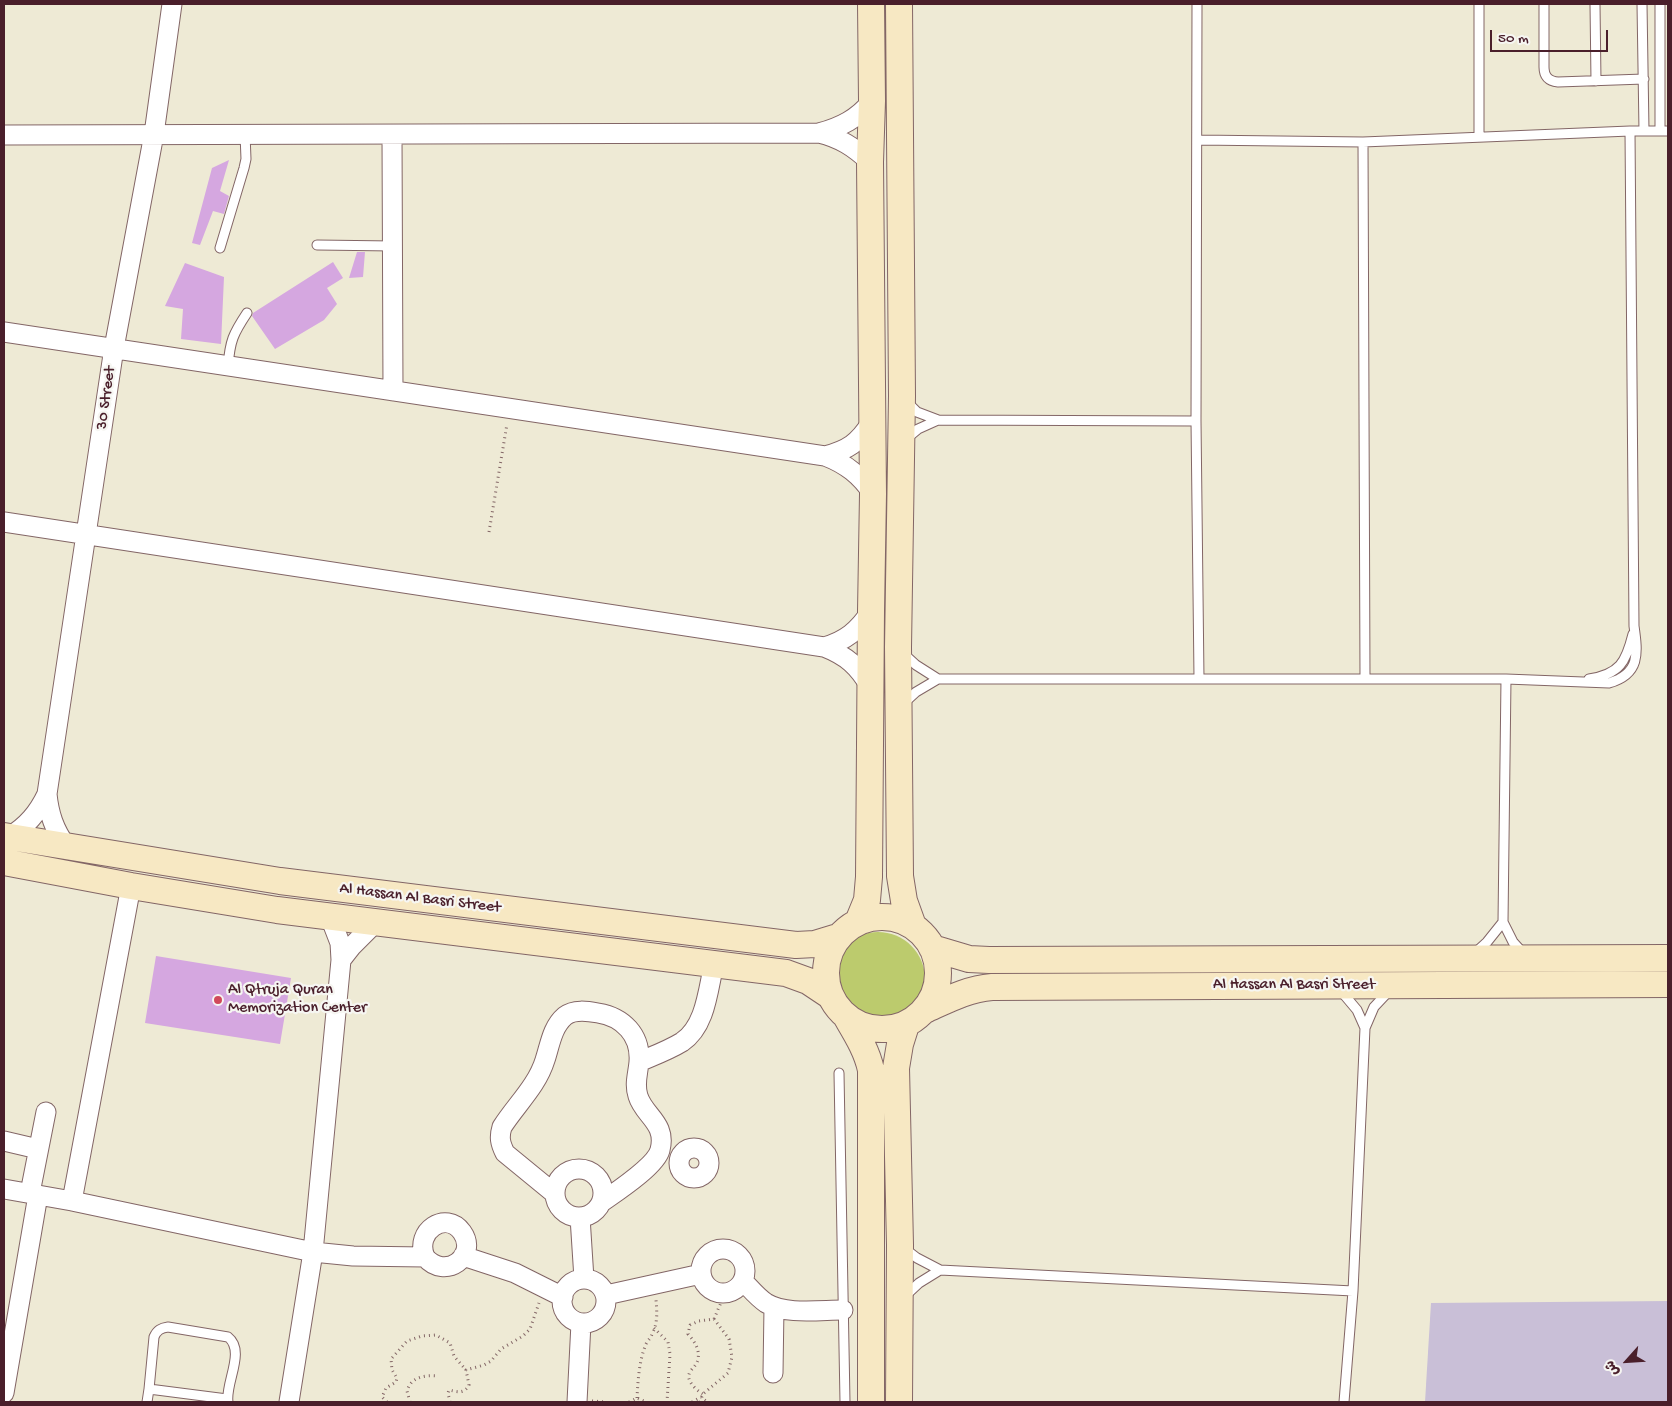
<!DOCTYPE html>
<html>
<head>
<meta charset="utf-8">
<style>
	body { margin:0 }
	#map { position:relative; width:1672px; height:1406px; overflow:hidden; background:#eeead5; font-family:"Gochi Hand","Playpen Sans Arabic",sans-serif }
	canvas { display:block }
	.frame { position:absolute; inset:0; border:5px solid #4a1f2b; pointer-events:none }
	.north { position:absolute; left:1602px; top:1336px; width:50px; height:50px; -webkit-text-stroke:4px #f6f6f2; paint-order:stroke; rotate:244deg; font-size:14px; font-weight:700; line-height:20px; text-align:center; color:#4a1f2b }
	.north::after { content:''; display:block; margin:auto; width:18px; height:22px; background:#4a1f2b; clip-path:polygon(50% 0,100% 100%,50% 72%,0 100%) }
	.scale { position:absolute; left:1490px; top:30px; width:118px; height:22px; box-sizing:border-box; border:2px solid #4a1f2b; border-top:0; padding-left:6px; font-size:15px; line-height:18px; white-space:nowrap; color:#4a1f2b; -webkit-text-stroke:4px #f6f6f2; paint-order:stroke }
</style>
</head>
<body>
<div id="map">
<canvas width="1672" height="1406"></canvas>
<div class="frame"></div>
<div class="north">ش</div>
<div class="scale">50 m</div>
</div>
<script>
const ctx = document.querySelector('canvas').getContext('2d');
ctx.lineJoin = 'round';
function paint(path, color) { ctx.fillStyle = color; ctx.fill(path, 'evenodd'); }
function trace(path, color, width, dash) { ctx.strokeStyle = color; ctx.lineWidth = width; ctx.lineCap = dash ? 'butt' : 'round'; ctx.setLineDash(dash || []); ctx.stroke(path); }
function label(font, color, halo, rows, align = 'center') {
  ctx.font = font + ' "Gochi Hand",sans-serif'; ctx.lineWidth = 4.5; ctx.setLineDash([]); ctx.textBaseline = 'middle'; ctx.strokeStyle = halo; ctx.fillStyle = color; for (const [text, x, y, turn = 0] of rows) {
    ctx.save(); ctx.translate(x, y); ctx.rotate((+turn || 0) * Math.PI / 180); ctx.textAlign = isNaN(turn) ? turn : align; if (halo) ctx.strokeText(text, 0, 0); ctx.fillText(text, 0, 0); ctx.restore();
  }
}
const industrial = new Path2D(`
	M1668 1301V1402H1425L1431 1303Z`);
const green = new Path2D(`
	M831 979a47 47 0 1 1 94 0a47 47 0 1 1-94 0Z`);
const building = new Path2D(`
	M229 160 220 191 229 196 224 214 213 211 200 245 192 243 212 168Z
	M357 252H365L363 277 349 278Z
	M333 262 343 278 327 288 337 304 324 320 275 349 252 316 253 313Z
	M185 263 224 277 221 344 181 339 183 309 165 306Z
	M156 956 291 978 280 1044 145 1023Z`);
const path = new Path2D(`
	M489 532 507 424
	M714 1319 725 1293
	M654 1328 668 1342 670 1354 667 1402
	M637 1398C638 1380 639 1361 646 1344 648 1340 651 1338 652 1334 658 1323 657 1312 656 1300
	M592 1401 606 1402
	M387 1402 382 1397 386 1388 396 1382 397 1378 392 1370 391 1359 407 1341 422 1336 436 1335 450 1343 454 1356 466 1370
	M410 1402 407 1391C411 1377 424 1375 437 1376
	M450 1402 448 1393 449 1390C458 1392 464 1394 469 1385L466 1370 484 1365 491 1361 501 1349 523 1336 530 1329 539 1303
	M629 1402 637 1398 646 1402
	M692 1402 701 1397 707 1402
	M700 1402 703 1394 728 1373 732 1357 729 1339 714 1319 699 1321 690 1325 688 1334C694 1341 700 1349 698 1359 697 1365 693 1367 690 1372 685 1380 696 1390 703 1394`);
const lane = new Path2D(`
	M1197 4 1196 421 1199 678
	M1544 4V67C1544 77 1549 81 1558 82L1644 79
	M1595 4 1596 81
	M1642 4 1644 131
	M1660 4V131
	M1479 137V4
	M1198 140 1363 142 1630 131H1668
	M1363 142 1365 679
	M317 245 393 246
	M220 248 244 168 246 159 245 134
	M228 366C230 341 233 334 247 313
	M907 402 917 412 938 420 1196 421
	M906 439 918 429 938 420
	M904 654 916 665 938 679
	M1506 679 1503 922 1513 942 1523 953
	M1589 679C1620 674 1626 662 1633 634
	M904 703 916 692 938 679H1506L1609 683C1640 674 1638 654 1634 626L1630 131
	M1475 953 1487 942 1503 922
	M1341 991 1357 1010 1365 1028
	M839 1073 845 1402
	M904 1248 917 1258 940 1270 1353 1291
	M904 1297 919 1283 940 1270
	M227 1399 149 1389 154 1337C157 1330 161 1328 168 1327L228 1337C246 1351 225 1383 228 1402
	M147 1402 149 1389
	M1344 1402 1353 1291 1365 1028 1374 1007 1389 991`);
const street = new Path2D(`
	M819 133C840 138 854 147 870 162
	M4 135 819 133C841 127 857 119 872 101
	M392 135 393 391
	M4 332 825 456C846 464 860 475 873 494
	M825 456C848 450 858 443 871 423
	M4 522 824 647C847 656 858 666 871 688
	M824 647C845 641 858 631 871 611
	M47 794C49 814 54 829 66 846
	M9 837C27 826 38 813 47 794L114 348 154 134 172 4
	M341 960 352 946 376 922
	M639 1062C653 1056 669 1050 682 1042 706 1026 708 989 714 964
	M4 1141 38 1149
	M679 1163a15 15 0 1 1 30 0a15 15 0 1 1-30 0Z
	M555 1193a24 24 0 1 1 48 0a24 24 0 1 1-48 0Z
	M4 1189 72 1201 313 1252 353 1256 425 1257C445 1281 479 1256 462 1232 446 1210 414 1231 425 1257
	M30 1193 46 1112
	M555 1194 505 1153C500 1143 499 1137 502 1127 516 1105 537 1086 545 1060 550 1045 552 1027 565 1016 574 1009 587 1011 598 1013 623 1017 641 1035 639 1062 638 1074 634 1084 638 1096 644 1116 667 1123 660 1150 656 1166 616 1192 602 1202
	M72 1201 131 886
	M580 1217 584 1279
	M701 1271a22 22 0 1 1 44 0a22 22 0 1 1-44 0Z
	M463 1256 515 1273 563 1297
	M562 1301a22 22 0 1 1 44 0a22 22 0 1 1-44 0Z
	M743 1281C750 1288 757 1297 766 1303 785 1315 820 1310 843 1310
	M606 1295 701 1274
	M773 1373 774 1307
	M4 1393 38 1195
	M289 1402 313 1252 341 960 340 943 330 917
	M577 1402 581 1323`);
const secondary = new Path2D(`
	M899 4 902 396 898 647 900 876 904 901 913 926
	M4 836 280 881 796 945 815 944 838 937
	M4 862 131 886 277 910 786 973 808 981 829 995
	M826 973a56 56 0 1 1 112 0a56 56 0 1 1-112 0Z
	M858 922 867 900 869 877 871 611 873 494 870 162 872 101 871 4
	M932 948 969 959 989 960 1668 958
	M925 1010C947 1000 967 989 992 987L1668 984
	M847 1018C857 1035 867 1051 871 1070V1402
	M899 1402 900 1245 896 1068 900 1044 906 1025`);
const markers = [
	[218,1000,5,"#d1495b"]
];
const streetNames = [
	["30 Street",107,398,-82],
	["Al Hassan Al Basri Street",420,899,7],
	["Al Hassan Al Basri Street",1294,986]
];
const poiNames = [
	["Al Qtruja Quran",228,991],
	["Memorization Center",228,1009]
];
paint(industrial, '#c9bfd7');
paint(green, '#bccb6d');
paint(building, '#d5a7e0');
trace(lane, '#836666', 11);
trace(street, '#836666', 21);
trace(secondary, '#836666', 28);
trace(path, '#836666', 3, [1, 4]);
trace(lane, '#fff', 9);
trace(street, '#fff', 19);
trace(secondary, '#f7e8c3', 26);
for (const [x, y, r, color] of markers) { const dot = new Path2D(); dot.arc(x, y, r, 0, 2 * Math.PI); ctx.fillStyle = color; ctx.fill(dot); trace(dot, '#f6f6f2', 2); }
label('16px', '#4a1f2b', '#f6f6f2', streetNames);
label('16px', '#4a1f2b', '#f6f6f2', poiNames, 'left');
</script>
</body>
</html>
